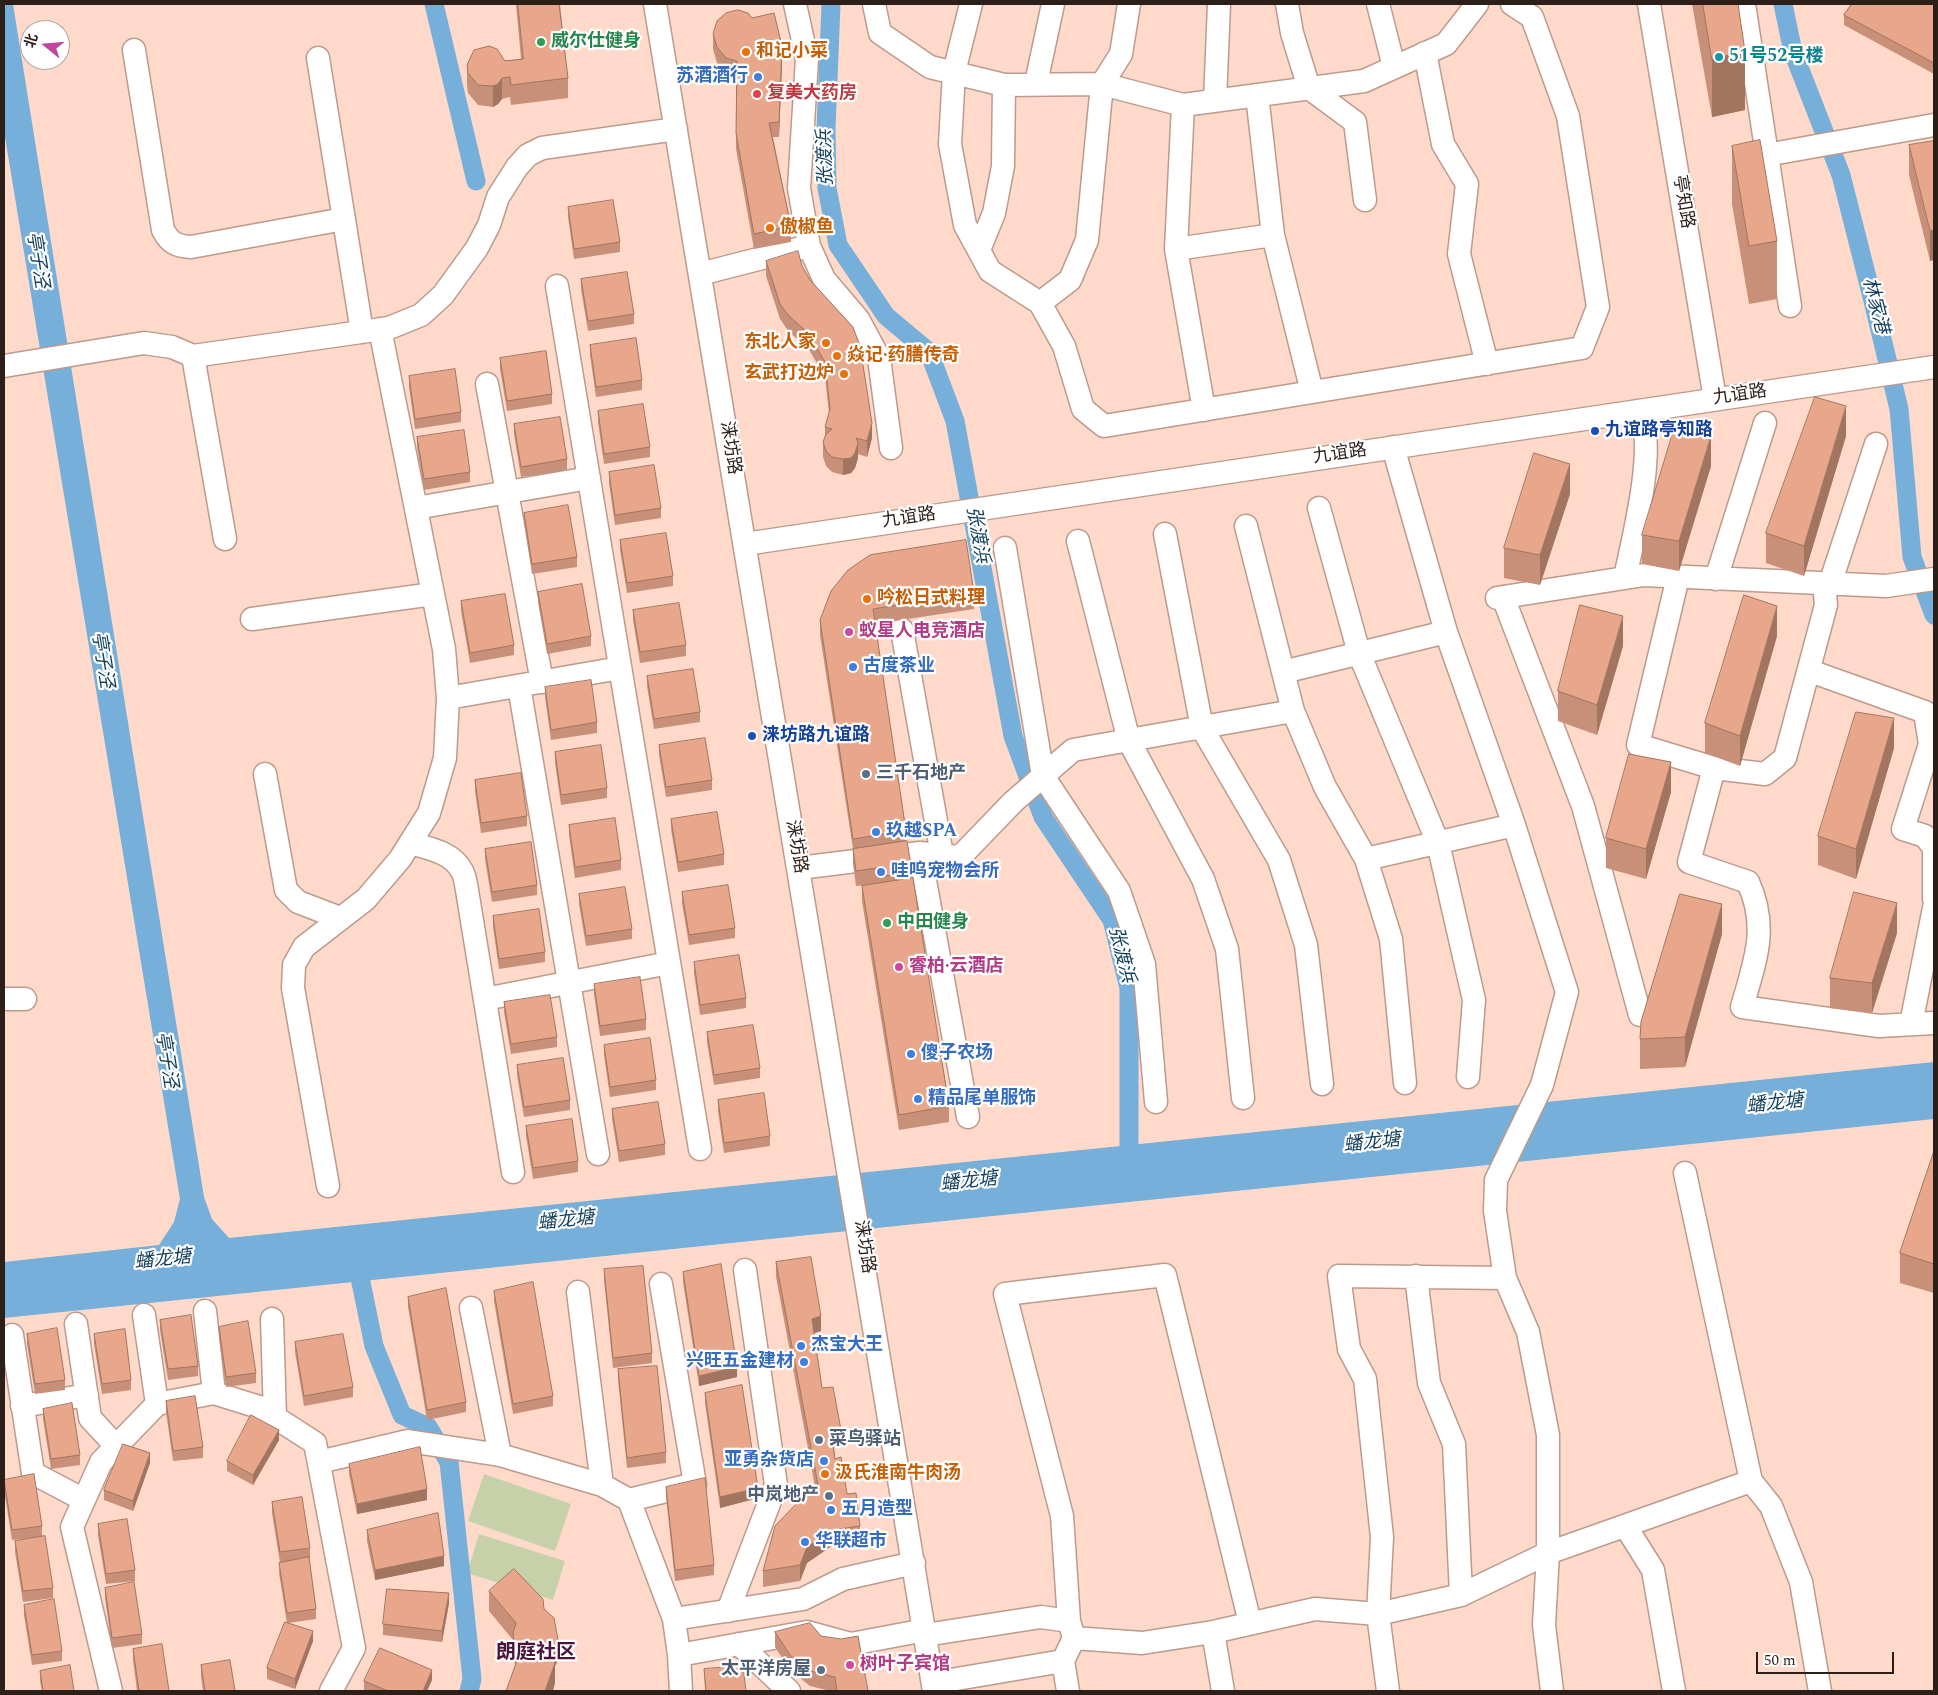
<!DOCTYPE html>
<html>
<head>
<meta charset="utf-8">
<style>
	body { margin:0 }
	#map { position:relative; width:1938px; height:1695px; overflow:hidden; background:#ffdacb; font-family:Spectral,"Noto Sans SC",serif }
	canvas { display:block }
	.frame { position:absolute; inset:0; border:5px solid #2c1f19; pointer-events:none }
	.north { position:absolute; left:20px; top:20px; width:50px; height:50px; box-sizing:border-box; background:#fff; border:1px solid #aba5a3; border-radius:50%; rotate:287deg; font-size:14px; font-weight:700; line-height:20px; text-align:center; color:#2c1f19 }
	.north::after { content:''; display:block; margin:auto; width:18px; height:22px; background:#bf489f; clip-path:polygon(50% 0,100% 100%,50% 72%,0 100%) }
	.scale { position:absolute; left:1756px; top:1652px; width:138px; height:22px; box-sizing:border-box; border:2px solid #2c1f19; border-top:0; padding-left:6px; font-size:15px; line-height:18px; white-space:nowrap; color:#2c1f19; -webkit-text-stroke:4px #fff; paint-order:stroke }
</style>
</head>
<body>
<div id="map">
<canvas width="1938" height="1695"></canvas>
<div class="frame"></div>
<div class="north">北</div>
<div class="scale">50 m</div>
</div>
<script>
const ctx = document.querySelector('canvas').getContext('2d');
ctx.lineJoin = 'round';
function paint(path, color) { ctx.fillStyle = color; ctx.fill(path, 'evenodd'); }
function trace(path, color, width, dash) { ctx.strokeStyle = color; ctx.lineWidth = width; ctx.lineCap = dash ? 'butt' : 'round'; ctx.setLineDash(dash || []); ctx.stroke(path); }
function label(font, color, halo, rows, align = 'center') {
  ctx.font = font + ' Spectral,"Noto Sans SC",serif'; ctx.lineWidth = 4.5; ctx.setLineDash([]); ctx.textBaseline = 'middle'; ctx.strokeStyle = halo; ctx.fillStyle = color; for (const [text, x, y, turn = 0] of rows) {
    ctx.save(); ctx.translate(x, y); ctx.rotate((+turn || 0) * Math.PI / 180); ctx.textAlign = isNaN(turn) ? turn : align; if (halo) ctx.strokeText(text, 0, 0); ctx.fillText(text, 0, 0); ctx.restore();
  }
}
const green = new Path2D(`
	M484 1474 571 1504 555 1551 468 1521Z
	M479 1534 565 1561 553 1600 467 1573Z`);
const water = new Path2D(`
	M4 4H13L204 1197 212 1219 229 1238 1934 1062V1119L4 1318V1262L159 1245 174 1222 180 1199 4 131Z`);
const canal = new Path2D(`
	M434 4 476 181
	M831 4 826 129 827 188 838 245 886 316 929 352 955 421 1013 736 1043 817 1112 920 1129 988V1167
	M1783 4 1793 52 1841 175 1873 301 1899 409 1912 557 1934 615
	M356 1258 374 1346 402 1415 428 1427 449 1462 472 1679 469 1691`);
const minor = new Path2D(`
	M655 4 934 1691
	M795 4 807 59 799 188 809 246 824 279 858 319 879 358 891 448
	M874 4 880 33 930 67 1004 85 1102 84 1183 105 1364 81 1446 44 1477 4
	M971 4 954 72 950 144 965 225 990 271 1040 303 1064 346 1083 409 1104 426 1582 348 1598 307 1568 116 1532 17 1512 4
	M1287 4 1292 33 1309 88 1355 122 1365 200
	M1378 4 1394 67
	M1649 4 1715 399
	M1744 4 1790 306
	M134 50 163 230C170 243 176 246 191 247L344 219
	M1425 53 1443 144 1467 184 1459 254 1487 364
	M318 58 362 332
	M1036 83 1053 4
	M1257 95 1273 235 1312 392
	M1215 101 1219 4
	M1183 105 1176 249 1204 410
	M1766 155 1934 125
	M1176 249 1273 235
	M979 250 994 213 1003 166 1004 85
	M700 274 809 246
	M557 286 700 1149
	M1040 303 1070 280 1087 240 1102 84 1121 54 1129 4
	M193 356 225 539
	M4 366 144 343 172 347 193 356 389 328 421 315 443 295 477 248 489 225 498 197 517 167 528 155 542 148 676 129
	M487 384 542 682
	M1393 447 1446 632 1514 825 1567 992 1542 1085 1496 1180 1495 1211 1505 1278 1528 1332 1548 1435V1553L1544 1625 1552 1691
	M416 508 589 478
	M1319 508 1359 653 1438 843 1474 1000 1468 1077
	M1246 526 1293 711 1325 787 1366 859 1391 939 1405 1083
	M1165 534 1202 728 1279 860 1306 945 1322 1084
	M1078 541 1129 741 1203 879 1227 949 1243 1098
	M745 544 1934 367
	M1005 548 1043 776 1119 891 1144 964 1156 1102
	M1678 577 1638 745 1714 768
	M1625 578C1632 542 1659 441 1638 411
	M1716 579 1765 423
	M1824 583 1826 605 1785 758 1765 774 1714 768 1689 862 1748 882C1769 928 1755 961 1742 1007L1879 1026 1934 1023
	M1830 584 1876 444
	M1503 597 1583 806 1640 1015
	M1497 598 1644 575 1886 586 1934 579
	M252 619 433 594
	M902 630 942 855
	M1810 671 1925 712 1930 744 1903 829 1925 836 1934 848V899
	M1283 672 1446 632
	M519 686 598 1154
	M448 698 620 668
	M265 774 286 890 298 902 340 918
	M410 843C428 848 452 852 462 871 465 876 466 884 467 890L513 1172
	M920 853 968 1117
	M1366 859 1514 825
	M799 868 920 853 960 857 1013 802 1073 750 1293 711
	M4 999H25
	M485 999 669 963
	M1911 1024 1934 908
	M1685 1173 1751 1481 1771 1506 1801 1582 1820 1691
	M328 1186 293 988 294 965 304 947 366 899 400 859 429 813 445 758 448 698 444 649 380 329
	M1416 1276 1429 1383 1454 1444 1461 1595
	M578 1292 602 1485
	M471 1308 500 1455
	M205 1311 214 1393
	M144 1315 157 1404
	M272 1319 275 1417
	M76 1324 90 1418 116 1446
	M12 1335 33 1473 84 1500
	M22 1406 87 1395
	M319 1462 408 1441 500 1455 602 1485 629 1500 674 1619 679 1655 681 1691
	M629 1500 695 1484 661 1284
	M1626 1527 1653 1570 1674 1691
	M728 1611 776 1485 745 1270
	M674 1619 803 1599 843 1579 914 1563
	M1069 1621 1062 1516 1005 1294 1165 1275 1250 1623
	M1213 1632 1223 1691
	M925 1635 1041 1617 1069 1621 1074 1638 1063 1661 933 1683
	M1074 1638 1142 1643 1213 1632 1315 1609 1378 1614 1461 1595 1548 1553 1751 1481
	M739 1644 789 1691
	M679 1655 807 1632 851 1644 925 1630
	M1063 1661 1068 1691
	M111 1691 72 1527 101 1462 157 1404 214 1393 259 1407 315 1443 354 1648 331 1691
	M1388 1691 1378 1614 1382 1537 1365 1379 1349 1349 1339 1276 1505 1278`);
const wall = new Path2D(`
	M516 4H560L568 78V98L511 105 510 97 502 99 498 104 493 107 478 105 468 93 467 85V65L521 59Z
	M1692 4H1738L1745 110 1712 117Z
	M1848 4H1934V74L1844 25V15L1850 6Z
	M713 34 782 62 779 137H773L791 226V242L754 249 736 149V76L726 73 717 63 713 49Z
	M1934 141 1930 261 1909 175V145Z
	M1732 146 1777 241V299L1749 304 1732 204Z
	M568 207 620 242V252L574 259 568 217Z
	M766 261 802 266 872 438 867 457 858 454V458L855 468 851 473 843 475 832 472 826 466 823 457V442L825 436V427L829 413 825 377 808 348 789 332 780 319 766 276Z
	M581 279 634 314V324L588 331 581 289Z
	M590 345 642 380V390L596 397 590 355Z
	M500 358 552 394V404L507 411 500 369Z
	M409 376 461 412V422L415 429 409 387Z
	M598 411 650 447V457L604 464 598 422Z
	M514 424 567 459V470L521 477 514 434Z
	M1846 436 1804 576 1766 563V533Z
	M417 437 470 472V482L424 490 417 447Z
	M1711 466 1679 571 1642 564V535Z
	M609 472 661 508V518L615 525 609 483Z
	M1570 494 1540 585 1504 578V548Z
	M524 513 577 557V567L532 574 524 523Z
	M620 540 673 576V586L627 593 620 550Z
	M870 555 974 593V609L875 624 906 831V841L912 871V878L949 1106V1122L899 1130 862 901V886L884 883 856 886 853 864V849L820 635V620Z
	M538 592 591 636V646L547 654 538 602Z
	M461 601 514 645V655L470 663 461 611Z
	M633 610 686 645V656L640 663 633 620Z
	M1777 636 1740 766 1705 753V723Z
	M1623 646 1597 735 1558 721V691Z
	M647 676 700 712V722L654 729 647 686Z
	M545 687 597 722V733L551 740 545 697Z
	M659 745 712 780V790L666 797 659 755Z
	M1894 748 1856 879 1818 865V836Z
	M555 752 607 788V798L561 805 555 763Z
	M475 780 527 816V826L481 833 475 791Z
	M1671 792 1646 879 1606 868V838Z
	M671 819 724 854V865L678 872 671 829Z
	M569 825 621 860V870L575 878 569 835Z
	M485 849 537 885V895L492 902 485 859Z
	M682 892 735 928V938L689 945 682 903Z
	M579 894 632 929V939L586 946 579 904Z
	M493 916 545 952V962L499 969 493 927Z
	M1897 933 1872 1013 1830 1008V978Z
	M1722 934 1685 1067 1640 1069V1039Z
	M694 962 746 998V1008L700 1015 694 973Z
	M594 984 646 1019V1030L600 1036 594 994Z
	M504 1002 557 1037V1047L511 1054 504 1012Z
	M707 1032 760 1068V1078L714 1085 707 1042Z
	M604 1045 656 1080V1090L610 1097 604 1055Z
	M517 1065 570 1100V1110L524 1117 517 1075Z
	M718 1100 770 1136V1146L724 1153 718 1111Z
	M612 1109 665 1144V1155L619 1162 612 1119Z
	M526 1126 578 1161V1172L533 1179 526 1136Z
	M1934 1151V1293L1900 1283V1253Z
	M776 1262 821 1331 814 1333 822 1388 841 1445 834 1447 835 1459 847 1494 860 1526V1541L833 1545 807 1563 800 1581 763 1587V1571L816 1492 776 1277Z
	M604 1269 652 1353V1363L613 1368 604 1280Z
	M683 1272 737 1377 699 1386 683 1282Z
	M494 1291 553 1396V1406L513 1414 494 1301Z
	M408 1297 466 1402V1412L427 1420 408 1307Z
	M160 1320 198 1366V1376L168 1380 160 1330Z
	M219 1327 256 1373V1383L226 1387 219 1337Z
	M27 1334 65 1380V1390L35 1394 27 1344Z
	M94 1334 131 1380V1390L102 1394 94 1344Z
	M295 1342 353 1387V1397L304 1406 295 1352Z
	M618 1369 666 1452V1463L627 1468 618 1380Z
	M705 1393 758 1498 720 1508 705 1403Z
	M166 1401 203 1447V1458L173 1461 166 1412Z
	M43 1409 80 1455V1465L51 1469 43 1419Z
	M279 1440 253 1485 227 1471V1461Z
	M4 1456 5 1465V1475L4 1476Z
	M150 1463 133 1511 104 1500V1490Z
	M349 1464 427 1500 357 1514 349 1474Z
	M4 1480 42 1526V1536L53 1588V1598L23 1602 15 1552V1541L39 1537 12 1540 4 1490Z
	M666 1487 714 1565V1575L675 1581 666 1497Z
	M272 1502 310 1548V1559H309L316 1609V1619L288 1623 313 1641 295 1689 267 1679V1668L287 1623 279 1573 280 1563 272 1513Z
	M98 1524 135 1570V1581L106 1584 98 1535Z
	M367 1530 444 1566 375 1580 367 1541Z
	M105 1588 142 1634V1644L112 1648 105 1598Z
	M489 1591 544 1609 558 1660 555 1666V1683L515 1665 513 1653V1640L489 1611Z
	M449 1603 442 1642 383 1635V1624Z
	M24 1605 62 1651V1661L32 1665 24 1615Z
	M775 1632 868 1691H830L810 1686 790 1670 775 1647Z
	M133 1649 169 1691H137L133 1660Z
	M201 1665 235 1691H203L201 1676Z
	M704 1669 746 1691H705Z
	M40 1671 74 1691H42L40 1681Z
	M432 1680 427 1691H364V1681Z`);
const shadedWall = new Path2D(`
	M782 46V62L779 137V122Z
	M1745 51V110L1712 117V59Z
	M502 78V99L498 104 493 107V86Z
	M1934 230V260L1930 261V231Z
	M1846 406V436L1804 576V546Z
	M872 423V438L867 457V441Z
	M1711 436V466L1679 571V541Z
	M858 443V458L855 468 851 473 843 475V459Z
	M1570 464V494L1540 585V555Z
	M1777 606V636L1740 766V736Z
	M1623 616V646L1597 735V705Z
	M1894 718V748L1856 879V849Z
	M1671 762V792L1646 879V849Z
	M1897 903V933L1872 1013V983Z
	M1722 904V934L1685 1067V1037Z
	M821 1316V1331L812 1334V1319Z
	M737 1367V1377L699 1386V1376Z
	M279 1430V1440L253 1485V1475Z
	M841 1430V1445L831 1447V1432Z
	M150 1453V1463L133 1511V1501Z
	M758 1488V1498L720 1508V1497Z
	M427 1489V1500L357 1514V1504Z
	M833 1530V1545L807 1563 800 1581V1565L807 1547Z
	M444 1556V1566L375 1580V1570Z
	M449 1593V1603L442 1642V1631Z
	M313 1631V1641L295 1689V1679Z
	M558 1640V1660L555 1666V1683L553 1691H545L552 1653Z
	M432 1670V1680L427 1691H423Z`);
const building = new Path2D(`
	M518 4H559L568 78 511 85 510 77 502 78 498 84 493 86 478 85 468 73 467 65 474 50 489 46 497 49 505 61 523 59Z
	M1703 4H1738L1745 51 1712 59Z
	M1852 4H1934V63L1844 15Z
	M738 10 748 13 752 18 774 13 782 46 779 122 769 123 791 226 754 234 736 133 737 61 726 58 717 47 713 34 717 21 726 13Z
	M1760 140 1777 241 1749 246 1732 146Z
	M1934 141V230L1930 231 1909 145Z
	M613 200 620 242 574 249 568 207Z
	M798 251 802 266 810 280 853 327 860 346 872 423 867 441 856 438 858 443 855 453 851 458 843 459 832 457 826 451 823 442 826 434 832 429 825 427 830 409 825 362 808 333 789 316 780 304 766 261Z
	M627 272 634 314 588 321 581 279Z
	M636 338 642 380 596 387 590 345Z
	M546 351 552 394 507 401 500 358Z
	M455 369 461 412 415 419 409 376Z
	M1815 397 1846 406 1804 546 1766 533Z
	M643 404 650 447 604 454 598 411Z
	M560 417 567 459 521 467 514 424Z
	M1676 423 1711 436 1679 541 1642 535Z
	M464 430 470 472 424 479 417 437Z
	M1534 453 1570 464 1540 555 1504 548Z
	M654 465 661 508 615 515 609 472Z
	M568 505 577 557 532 564 524 513Z
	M666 533 673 576 627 583 620 540Z
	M966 540 974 593 873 609 906 831 853 839 820 620 831 591 848 570 870 555Z
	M582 584 591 636 547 644 538 592Z
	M505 594 514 645 470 653 461 601Z
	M1744 595 1777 606 1740 736 1705 723Z
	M679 603 686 645 640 652 633 610Z
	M1580 605 1623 616 1597 705 1558 691Z
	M693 669 700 712 654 719 647 676Z
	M591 680 597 722 551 730 545 687Z
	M1856 712 1894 718 1856 849 1818 836Z
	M705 738 712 780 666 787 659 745Z
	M601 745 607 788 561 795 555 752Z
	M1629 754 1671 762 1646 849 1606 838Z
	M521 773 527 816 481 823 475 780Z
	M717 812 724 854 678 862 671 819Z
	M615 818 621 860 575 867 569 825Z
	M907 841 912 871 886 876 884 867 856 871 853 849Z
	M531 842 537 885 492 892 485 849Z
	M913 878 949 1106 899 1115 862 886Z
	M728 885 735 928 689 935 682 892Z
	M625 887 632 929 586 936 579 894Z
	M1854 892 1897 903 1872 983 1830 978Z
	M1680 894 1722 904 1685 1037 1640 1039 1641 1022Z
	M539 909 545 952 499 959 493 916Z
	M739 955 746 998 700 1005 694 962Z
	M640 977 646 1019 600 1026 594 984Z
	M550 995 557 1037 511 1044 504 1002Z
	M753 1025 760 1068 714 1075 707 1032Z
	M650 1038 656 1080 610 1087 604 1045Z
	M563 1058 570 1100 524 1107 517 1065Z
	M764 1093 770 1136 724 1143 718 1100Z
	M658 1102 665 1144 619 1151 612 1109Z
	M572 1119 578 1161 533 1168 526 1126Z
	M1934 1151V1264L1900 1253Z
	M811 1257 821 1316 812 1319 822 1388 833 1387 841 1430 831 1432 835 1459 841 1457 847 1494 856 1493 860 1526 833 1530 807 1547 800 1565 763 1571 775 1526 799 1501 819 1490 776 1262Z
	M721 1264 737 1367 699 1376 683 1272Z
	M643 1266 652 1353 613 1358 604 1269Z
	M533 1282 553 1396 513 1404 494 1291Z
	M446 1288 466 1402 427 1410 408 1297Z
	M191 1315 198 1366 168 1369 160 1320Z
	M248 1321 256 1373 226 1377 219 1327Z
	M57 1328 65 1380 35 1384 27 1334Z
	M125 1329 131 1380 102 1384 94 1334Z
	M343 1334 353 1387 304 1396 295 1342Z
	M657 1366 666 1452 627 1458 618 1369Z
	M742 1385 758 1488 720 1497 705 1393Z
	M195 1396 203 1447 173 1451 166 1401Z
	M72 1403 80 1455 51 1459 43 1409Z
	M251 1415 279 1430 253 1475 227 1461Z
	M123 1444 150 1453 133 1501 104 1490Z
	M420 1447 427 1489 357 1504 349 1464Z
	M34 1474 42 1526 12 1530 4 1480Z
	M705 1478 714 1565 675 1570 666 1487Z
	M302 1497 310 1548 280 1552 272 1502Z
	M438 1513 444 1556 375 1570 367 1530Z
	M127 1519 135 1570 106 1574 98 1524Z
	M45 1536 53 1588 23 1591 15 1541Z
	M309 1557 316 1609 287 1613 279 1563Z
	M514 1569 543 1599 544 1609 554 1618 558 1640 552 1653 555 1663 545 1691H506L520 1652 514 1644 513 1633 516 1623 489 1591Z
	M134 1582 142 1634 112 1638 105 1588Z
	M387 1589 449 1593 442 1631 383 1624Z
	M54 1599 62 1651 32 1655 24 1605Z
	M285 1622 313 1631 295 1679 267 1668Z
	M810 1623 821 1636 841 1639 858 1636 868 1691H837L835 1677 810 1671 790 1655 775 1632Z
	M162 1644 169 1691H139L133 1649Z
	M380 1648 432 1670 423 1691H388L364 1681Z
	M230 1660 235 1691H205L201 1665Z
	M70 1665 74 1691H43L40 1671Z
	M743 1666 746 1691H706L704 1669Z`);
const markers = [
	[541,42,5,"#2e9e5b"],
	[746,52,5,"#e8710a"],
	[1719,57,5,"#0f9aa8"],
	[758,77,5,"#3f7fe0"],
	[757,94,5,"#e0444e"],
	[770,228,5,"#e8710a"],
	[826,343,5,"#e8710a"],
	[837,356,5,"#e8710a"],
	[844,374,5,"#e8710a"],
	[1595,431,5,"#1a4fb4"],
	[867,599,5,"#e8710a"],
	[849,632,5,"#d1479c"],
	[853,667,5,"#3f7fe0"],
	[752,736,5,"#1a4fb4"],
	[866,774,5,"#5c6f8a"],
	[876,832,5,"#3f7fe0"],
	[881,872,5,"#3f7fe0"],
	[887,923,5,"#2e9e5b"],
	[899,967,5,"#d1479c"],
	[911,1054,5,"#3f7fe0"],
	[918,1099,5,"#3f7fe0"],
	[801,1346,5,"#3f7fe0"],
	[804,1362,5,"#3f7fe0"],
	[819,1440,5,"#5c6f8a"],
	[824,1461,5,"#3f7fe0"],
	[825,1474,5,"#e8710a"],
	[829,1496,5,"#5c6f8a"],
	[831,1510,5,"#3f7fe0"],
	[805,1542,5,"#3f7fe0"],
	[850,1665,5,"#d1479c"],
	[821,1670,5,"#5c6f8a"]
];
const leisureNames = [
	["威尔仕健身",551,42],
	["中田健身",897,923]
];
const foodNames = [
	["和记小菜",756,52],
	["傲椒鱼",780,228],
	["东北人家",816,343,"right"],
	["焱记·药膳传奇",847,356],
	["玄武打边炉",834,374,"right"],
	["吟松日式料理",877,599],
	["汲氏淮南牛肉汤",835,1474]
];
const cultureNames = [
	["51号52号楼",1729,57]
];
const shopNames = [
	["苏酒酒行",748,77,"right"],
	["古度茶业",863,667],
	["玖越SPA",886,832],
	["哇呜宠物会所",891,872],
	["傻子农场",921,1054],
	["精品尾单服饰",928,1099],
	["杰宝大王",811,1346],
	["兴旺五金建材",794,1362,"right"],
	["亚勇杂货店",814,1461,"right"],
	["五月造型",841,1510],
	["华联超市",815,1542]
];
const healthNames = [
	["复美大药房",767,94]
];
const streetNames = [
	["亭知路",1682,202,81],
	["九谊路",1740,396,-8],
	["涞坊路",729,448,81],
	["九谊路",1340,455,-8],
	["九谊路",909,519,-8],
	["涞坊路",795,847,80],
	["涞坊路",863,1247,81]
];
const transitNames = [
	["九谊路亭知路",1605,431],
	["涞坊路九谊路",762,736]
];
const hotelNames = [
	["蚁星人电竞酒店",859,632],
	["睿柏·云酒店",909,967],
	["树叶子宾馆",860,1665]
];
const serviceNames = [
	["三千石地产",876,774],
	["菜鸟驿站",829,1440],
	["中岚地产",819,1496,"right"],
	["太平洋房屋",811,1670,"right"]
];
const waterNames = [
	["张渡浜",827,158,-92],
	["亭子泾",36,260,81],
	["林家港",1874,306,76],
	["张渡浜",976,535,80],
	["亭子泾",101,660,81],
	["张渡浜",1120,955,76],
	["亭子泾",165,1060,81],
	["蟠龙塘",1775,1105,-6],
	["蟠龙塘",1372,1144,-6],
	["蟠龙塘",969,1183,-6],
	["蟠龙塘",566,1222,-6],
	["蟠龙塘",163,1261,-6]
];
const quarterNames = [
	["朗庭社区",536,1654]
];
paint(green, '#c7d1a9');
paint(water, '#76afda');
trace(canal, '#76afda', 19);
trace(minor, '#bc9a8c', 25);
trace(minor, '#fff', 22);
paint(wall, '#c89078');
paint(shadedWall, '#a27561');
paint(building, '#e8a78b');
trace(building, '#a27561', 1);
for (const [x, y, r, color] of markers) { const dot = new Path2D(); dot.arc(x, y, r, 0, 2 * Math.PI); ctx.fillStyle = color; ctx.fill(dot); trace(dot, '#fff', 2); }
label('bold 18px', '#27864d', '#fff', leisureNames, 'left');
label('bold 18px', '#c56008', '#fff', foodNames, 'left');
label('bold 18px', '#0d838f', '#fff', cultureNames, 'left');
label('bold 18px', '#366cbe', '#fff', shopNames, 'left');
label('bold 18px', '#be3a42', '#fff', healthNames, 'left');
label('18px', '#2c1f19', '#fff', streetNames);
label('bold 18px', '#164399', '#fff', transitNames, 'left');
label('bold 18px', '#b23c85', '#fff', hotelNames, 'left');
label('bold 18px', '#4e5e75', '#fff', serviceNames, 'left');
label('italic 19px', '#123f5d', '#fff', waterNames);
label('bold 20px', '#4c133d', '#fff', quarterNames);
</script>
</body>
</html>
